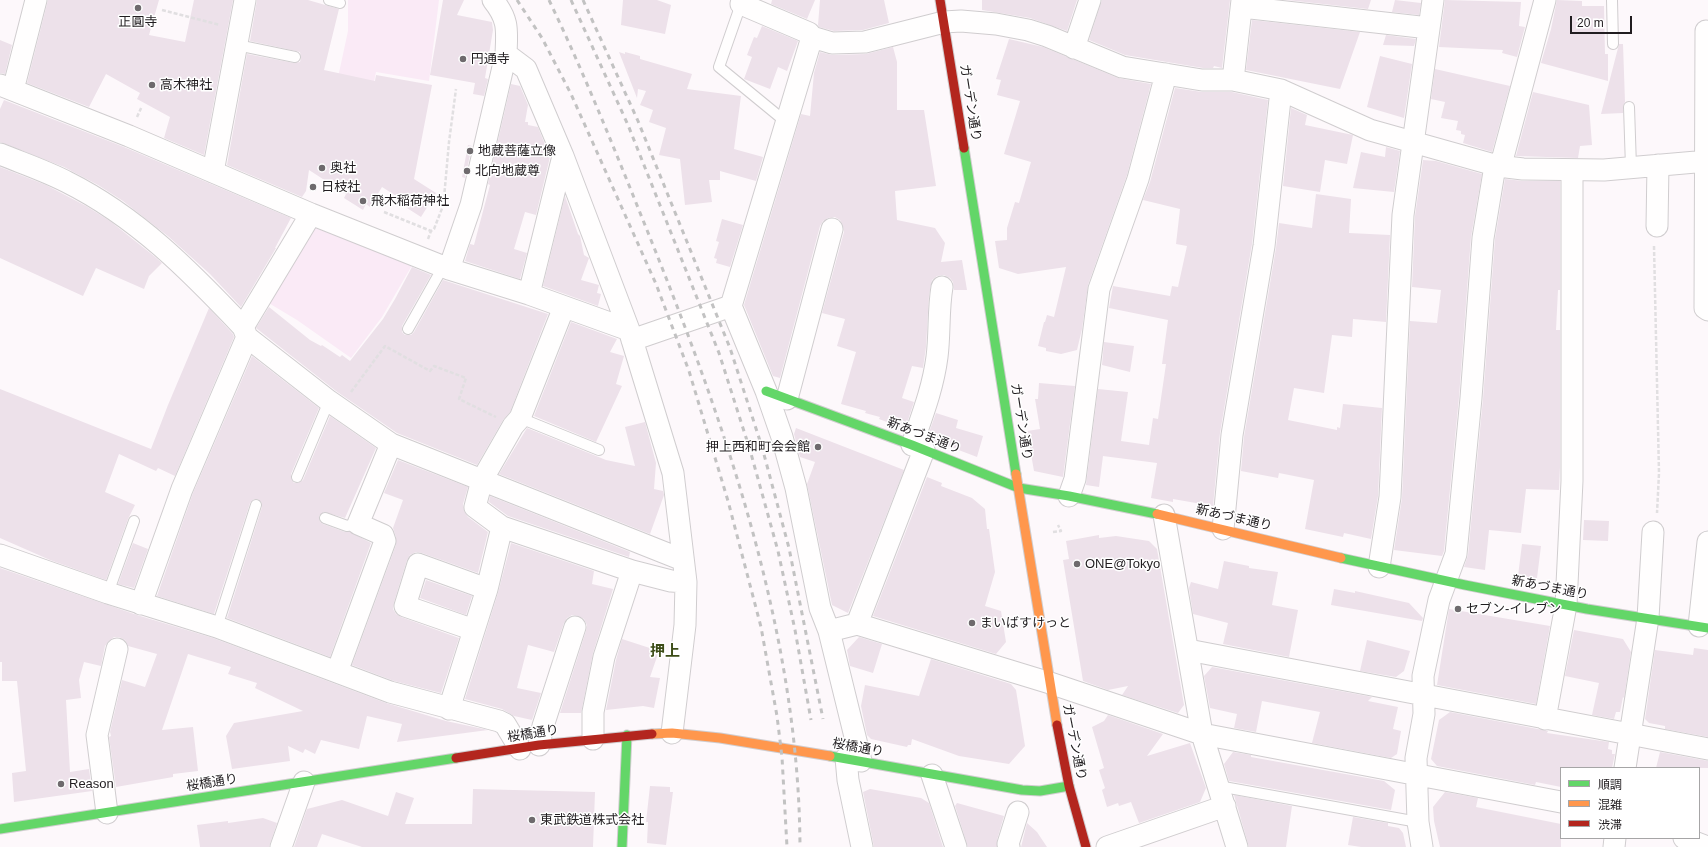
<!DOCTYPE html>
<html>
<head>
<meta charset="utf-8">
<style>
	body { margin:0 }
	#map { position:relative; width:1708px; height:847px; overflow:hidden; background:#fdf8fb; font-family:Arial,"Noto Sans JP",sans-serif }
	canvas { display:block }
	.legend { position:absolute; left:1560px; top:767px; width:140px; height:72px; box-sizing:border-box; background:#fff; border:1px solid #a6a5a6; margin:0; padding:5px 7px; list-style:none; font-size:12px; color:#211d20 }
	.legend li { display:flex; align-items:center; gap:8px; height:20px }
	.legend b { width:20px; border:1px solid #a6a5a6 }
	.scale { position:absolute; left:1570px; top:16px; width:62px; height:18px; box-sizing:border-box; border:2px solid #211d20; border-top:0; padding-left:5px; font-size:12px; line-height:14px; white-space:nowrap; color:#211d20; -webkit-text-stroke:3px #fff; paint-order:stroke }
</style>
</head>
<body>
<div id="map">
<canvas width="1708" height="847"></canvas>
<ul class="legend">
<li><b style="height:5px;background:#63d668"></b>順調</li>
<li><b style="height:5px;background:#ff974d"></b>混雑</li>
<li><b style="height:5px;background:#b3261e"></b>渋滞</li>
</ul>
<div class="scale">20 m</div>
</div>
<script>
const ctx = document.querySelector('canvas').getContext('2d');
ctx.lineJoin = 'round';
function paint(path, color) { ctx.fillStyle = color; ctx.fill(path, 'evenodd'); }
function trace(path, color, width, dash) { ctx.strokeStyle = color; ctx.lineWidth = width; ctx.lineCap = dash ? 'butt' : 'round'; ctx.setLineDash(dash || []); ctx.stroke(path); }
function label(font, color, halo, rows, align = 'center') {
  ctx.font = font + ' Arial,"Noto Sans JP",sans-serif'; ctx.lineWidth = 3; ctx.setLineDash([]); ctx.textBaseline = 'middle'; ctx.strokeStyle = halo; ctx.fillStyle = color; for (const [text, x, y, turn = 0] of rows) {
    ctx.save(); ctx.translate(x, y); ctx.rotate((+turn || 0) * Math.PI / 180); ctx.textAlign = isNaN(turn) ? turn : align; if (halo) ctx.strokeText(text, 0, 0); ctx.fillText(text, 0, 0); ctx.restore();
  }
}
const green = new Path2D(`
	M348 0H439L429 81 376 72 360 151 326 133 348 31Z
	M312 222 414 262 382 317 351 358 297 320 267 302Z`);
const building = new Path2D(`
	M48 0H159L149 35 185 42 194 0H233L204 155 164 138 170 117 137 99 140 93 106 74 89 107 27 83Z
	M257 0H308L339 9 324 70 375 81 376 75 432 85 414 179 436 193 421 217 407 208 409 204 382 187 370 207 366 204 363 210 344 198 346 194 309 170 306 191 302 197 227 165 247 54 294 63 300 62 301 58 300 52 296 51 250 41Z
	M443 0H464L457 15 492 22 493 30 485 78 488 79 484 96 473 94 475 83 430 75Z
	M623 0H657L671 5 665 34 621 25Z
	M772 0H815L807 19 771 4Z
	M820 0H884L889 23 863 30 834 31 819 27 818 25Z
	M982 0H1077L1067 31 1030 18 982 10Z
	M1102 0H1230L1222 68 1214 66 1213 68H1203L1125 55 1089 40Z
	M1287 0H1371L1368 9Z
	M1395 0 1421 3 1419 15 1392 12Z
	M1445 0 1521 2 1519 26 1525 27 1517 57 1502 53 1503 50 1439 47Z
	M1557 0 1582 1V6H1604L1605 54H1608V81L1541 63 1551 29Z
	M1252 20 1360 32 1340 89 1246 70Z
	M762 26 798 41 787 71 778 67 770 89 744 79 752 57 747 55 754 37 757 38Z
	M1386 35 1416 39 1414 46 1383 45Z
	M1009 39 1043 47 1118 78 1151 84 1127 175 1088 285 1082 329 1077 350 1061 354 1046 351V348L1038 346 1044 322H1045L1047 315 1054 317 1066 267 1018 274 999 268 995 241 1007 240V228L1015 202 1019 203 1031 162 1004 154 1020 101 997 95 1001 80 996 79Z
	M0 40 12 45 5 74 0 73Z
	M1619 44H1623L1625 102 1623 107V113L1601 114Z
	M893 47 897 62V110H924L936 186 895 191 897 220 935 228 945 243 941 262 962 260 967 290H954L953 282 950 278 944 275 937 276 932 280 929 295 926 347 923 368 912 366 902 398 914 402 905 429 879 419 880 417 865 413 866 411 841 404 856 352 837 346 845 319 822 313 844 232 843 226 840 220 835 217 828 218 823 221 820 226 780 378 773 376 744 305 801 114 810 116 814 73 820 52 832 55 866 54Z
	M619 52 625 54V52L640 56V59L692 74 687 89 741 96 734 149 763 157 756 181 720 171V180H709L712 202 685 205 680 159 659 155 666 128 649 122 653 110 640 105 646 91 638 89 637 98Z
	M1380 56 1412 64 1404 118 1367 107Z
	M1435 69 1510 86 1492 152 1463 143 1465 135 1461 134V131L1456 130 1458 121 1441 118 1445 102 1431 99Z
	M511 84 520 86 528 105 525 122H528V125L538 127 550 157 536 215 525 212 514 249 527 253 520 279 465 261 470 244 474 245 490 185 488 184Z
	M1175 88 1202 92H1232L1268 100 1252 244 1220 433 1213 506 1173 499V502L1151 498 1157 463 1103 456 1099 487 1086 485 1098 389 1128 392 1121 441 1149 445 1153 418 1158 419 1166 364H1162L1168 320 1109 308 1113 286 1170 296 1172 286 1178 287 1187 246 1176 244 1180 209 1143 200 1150 182Z
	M1533 92 1589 105 1592 145 1580 146 1578 158 1516 156Z
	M4 100 124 147 291 218 275 248H276L241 307 210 274 169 237 123 201 98 185 64 167 0 142V109Z
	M1291 108 1307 115 1305 125 1353 135 1347 164 1325 160 1320 192 1283 186Z
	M468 145 472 146 465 178 462 177Z
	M1386 147 1400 151 1394 192 1353 188 1361 152 1385 157Z
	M1423 160 1436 161 1482 174 1471 237 1459 397 1444 551 1442 556 1394 550 1402 498 1410 321 1437 323 1441 290 1412 287 1415 216Z
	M0 167 46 185 86 206 110 221 154 256 162 263 149 276 144 289 96 268 83 296 0 258Z
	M1505 179 1523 181H1560V290H1558L1556 330H1560V467L1559 490 1526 489 1521 533 1489 530 1485 570 1464 567 1468 555 1483 399 1495 239Z
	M1316 194 1351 199 1349 233 1390 235 1386 322 1353 319 1352 337 1332 335 1324 393 1294 388 1288 420 1337 430V427L1340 428 1343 404 1382 408 1378 496 1371 539 1344 533 1343 537 1305 529 1314 480 1279 473 1278 478 1241 471 1244 437 1276 248 1279 223 1312 228Z
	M565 196 578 234 580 236 584 255 589 258 581 280 599 285 597 293 601 294 598 306 543 286Z
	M722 219 743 225 730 267 716 263 717 259 714 258 719 242 716 241Z
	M412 267 431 275 402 326V332L405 335H411L414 332 443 280 548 314 510 412 503 420 477 465 397 433 336 391 256 328 269 307 310 340 321 346 322 345 340 357 342 355 350 361 383 319 395 299Z
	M209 308 233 334 234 337 175 476 158 468 156 471 119 454 105 492 135 505 128 519 106 580 50 560 0 538V389L151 449 168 405Z
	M571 322 617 339 610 352 624 356 616 384 622 386 596 442 534 416Z
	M1104 342 1134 346 1130 372 1102 365Z
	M252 356 319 408 291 474V478L294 483H298L303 480 330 416 376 448 345 518 324 512 319 516 320 522 323 524 345 532H350L371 543 330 657 227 618 262 507V503L258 499H254L250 503 214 614 157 596 193 493Z
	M1039 383 1075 386 1063 477 1034 471 1027 431 1040 429 1035 399H1038Z
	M936 413 958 420 956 428 983 436 977 457 927 438Z
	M645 422 656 463 654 489 663 491 664 495 650 534 499 474 527 428 606 460 635 466 625 427Z
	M796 428 904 470 848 613 832 605 807 484 815 462 800 457 794 434Z
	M398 460 468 487 463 504 464 511 468 517 488 532 478 573 422 553 416 552 410 555 407 560 394 602 393 609 396 614 401 617 459 638 441 693 394 681 352 665 396 545V537L393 528 403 500 384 493Z
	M927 477 942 483 941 486 972 498 985 509 987 529H989L995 572 985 606 1001 611 1006 642 996 654 873 616Z
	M490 496 630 552 629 557 508 516 489 502Z
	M1584 520 1609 521 1608 541 1583 540Z
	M1099 535V538L1116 536 1149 541 1157 549 1184 705 1178 713 1122 695 1128 686 1108 690 1083 681 1063 560 1069 559 1066 541Z
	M133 543 148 549 134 588 118 584Z
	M511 543 594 571 592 584 613 589 593 653 581 713H560L586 631 587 625 584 619 578 616 572 615 567 618 564 623 554 652 528 645 517 688 541 693 532 720 514 716 502 709 465 699 498 593Z
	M1522 544 1541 546 1537 578 1518 576Z
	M1224 561 1249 566V568L1278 572 1272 605 1298 610 1289 657 1223 644 1228 623 1193 614 1189 588 1191 582 1218 589Z
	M0 568 137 615 213 638 386 703 446 721 488 730 397 742 402 724 367 716 359 749 321 740 315 754 305 749 303 753 288 746 290 761 232 769 226 736 234 723 303 711 255 688 257 683 228 674 231 667 188 654 162 730 193 727 198 771 173 774V777L116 787 109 737 111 736 110 732 122 680 145 687 157 654 128 646 125 640 119 637H114L109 641 105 646 101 666 84 662 79 680 81 698 66 700 70 772 89 769 92 791 14 802 12 773 26 771 17 681H2V662H0Z
	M426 580 472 596 466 615 420 598Z
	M1334 589 1355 593V591L1409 603 1423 618 1422 621 1331 605Z
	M1449 609 1550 626 1536 704 1437 685Z
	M1574 630 1623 639 1631 652 1624 698 1623 697 1620 712H1616L1614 719 1592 715 1599 683 1565 676Z
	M859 637 882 644 873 673 850 666 847 650Z
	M622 639 659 651 650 677 660 678 654 708 643 706 606 710 616 660Z
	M1367 640 1410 651 1404 671 1396 677 1360 671Z
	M1694 648 1708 650V737L1665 729V726L1649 723 1645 719 1655 650 1693 655Z
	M931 659 1011 684 1016 690 1025 746 1009 764 959 756 912 739 911 745H908L907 747 871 739 867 735 861 706 865 685 919 696Z
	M1212 667 1372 697 1368 701 1398 707 1393 729 1401 731 1397 754 1391 758 1312 743 1320 712 1262 701 1256 732 1234 728 1237 714 1210 708 1204 676Z
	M1450 712 1548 731 1547 733 1609 742 1608 749 1612 750V754H1615L1612 768H1561V787L1536 782 1535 785 1437 766 1431 759 1439 720Z
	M1108 715 1163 734 1147 756 1190 743 1206 788 1200 802 1139 823 1131 802 1119 806 1118 803 1107 807 1102 790 1105 788 1099 770 1104 768 1092 727 1104 721Z
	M1233 752 1251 755V757L1384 781 1395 790 1391 810 1229 781 1224 764Z
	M1660 752 1708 761V768H1656Z
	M650 786 670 787V792H673L666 845 647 843 648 822H646Z
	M473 789 595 792 593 847H362L322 834 317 847H294L307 809 342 800 388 816 396 792 414 798 405 824H472Z
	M870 789 921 798 929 803 943 847H874L863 792Z
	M1445 792 1478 798 1476 807 1561 824V847H1440L1434 821 1433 807Z
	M1234 795 1292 806 1286 847H1249Z
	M957 803 1004 816 997 840V847H968L955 806Z
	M1353 817 1388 823V826L1399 828 1403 833 1406 847H1361L1348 845Z
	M263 818 277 823 269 847H200L197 825 228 821V823Z
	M1027 823 1037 832 1047 847H1021Z`);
const path = new Path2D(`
	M162 10 220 25
	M137 117 142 106
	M444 198 449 142 456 89
	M384 212 431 231
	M428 239 431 231 434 229 443 206
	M1654 246 1659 473 1657 513
	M351 392 385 346 430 371 434 366 466 378 459 399 496 417
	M1053 532 1061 531 1058 525`);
const lane = new Path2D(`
	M329 0 340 3
	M1612 0 1613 44
	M741 4 719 67 786 122
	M237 45 295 57
	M1629 107 1631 167
	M408 329 443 267
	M520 418 599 450
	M297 477 329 401
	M325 518 347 526 358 524
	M108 593 134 521
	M217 627 256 505
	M1218 786 1418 822`);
const street = new Path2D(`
	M493 0C509 20 507 30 506 54L526 69 563 156 629 330 673 473 686 582 685 625 672 733
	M742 0 741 4 809 33 812 37
	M1242 7 1429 28
	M1706 31 1705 308 1708 310
	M1074 48 1090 0
	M1233 80 1242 0
	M0 85 129 136 311 214 449 269 529 294 629 330
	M13 90 36 0
	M0 154C22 163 46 171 67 182 137 217 190 271 243 327L247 337 329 401 391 444 683 560
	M213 172 245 0
	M1657 226 1658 165
	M449 269 471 205 506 54
	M529 294 563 156
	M731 306 812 37 832 43 865 42 944 22 961 21 996 24 1028 30 1047 36 1122 67 1202 80H1233L1281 90 1370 130 1498 166 1523 169 1604 170 1708 161
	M564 307 520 418 513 426 482 480 475 507 502 527 632 571 671 581 686 582
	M243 327 311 214
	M632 340 731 306 766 391 782 437 796 488 820 608 829 631 861 761
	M787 399 832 229
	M912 445C922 416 933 388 937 357 940 334 938 310 942 287
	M1069 496 1075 479 1099 289 1138 179 1166 74
	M1164 515 1202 734 1237 847
	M1223 529 1232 435 1264 246 1281 90
	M0 555 108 593 217 627 390 692 499 721 505 724 520 749
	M1379 567 1390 497 1403 215 1433 0
	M141 604 182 489 247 337
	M857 624 924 450
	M1699 626 1708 542
	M474 630 405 606 418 564 487 589
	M829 631 857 624 1050 683 1202 734 1561 802
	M1188 650 1708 749
	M337 672 385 541 383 535 358 524 391 444
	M449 709 487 589 502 527
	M1545 719 1566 605 1572 481V170
	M593 739V712L604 657 632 571
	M539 745 543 726 575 627
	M846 758 848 780 862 847
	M1625 768 1648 618 1653 532
	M932 775 956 847
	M107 813 97 735 117 649
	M1684 838 1707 847
	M281 847 304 782
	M1009 847 1008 844 1018 812
	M1107 847 1225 806
	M1422 847 1418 822 1416 758 1424 714 1423 676 1439 600 1456 554 1471 398 1483 238 1494 172 1503 157 1545 0
	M1614 847 1615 838`);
const fast = new Path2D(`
	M964 148 1016 474
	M766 391 912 445 1019 488 1069 496 1157 514
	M1341 558 1465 585 1587 609 1708 628
	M830 756 1022 790 1040 791 1069 786
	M0 829 456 758
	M622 847 627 735`);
const slow = new Path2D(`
	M1016 474 1057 725
	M1157 514 1341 558
	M652 734 672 733 720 738 830 756`);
const jam = new Path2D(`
	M940 0 964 148
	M1057 725 1069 786 1086 847
	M456 758 539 745 652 734`);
const rail = new Path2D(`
	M517 0 542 38 571 94 656 284 689 371 728 501 761 627 777 716 782 757 787 847
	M549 0C585 75 616 153 647 230 726 426 799 634 800 847
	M571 0 628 125 719 353 750 450 778 551 795 630 811 720
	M583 0 638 121 730 348 762 447 789 548 823 719`);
const markers = [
	[138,8,4,"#6e6a6d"],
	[463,59,4,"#6e6a6d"],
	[152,85,4,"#6e6a6d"],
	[470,151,4,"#6e6a6d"],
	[322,168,4,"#6e6a6d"],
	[467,171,4,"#6e6a6d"],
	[313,187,4,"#6e6a6d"],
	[363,201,4,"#6e6a6d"],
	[818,447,4,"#6e6a6d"],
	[1077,564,4,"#6e6a6d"],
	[1458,609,4,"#6e6a6d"],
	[972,623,4,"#6e6a6d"],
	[61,784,4,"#6e6a6d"],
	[532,820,4,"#6e6a6d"]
];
const poiNames = [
	["正圓寺",138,22,"center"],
	["円通寺",471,59],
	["高木神社",160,85],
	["地蔵菩薩立像",478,151],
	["奥社",330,168],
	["北向地蔵尊",475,171],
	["日枝社",321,187],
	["飛木稲荷神社",371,201],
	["押上西和町会会館",810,447,"right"],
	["ONE@Tokyo",1085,564],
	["セブン-イレブン",1466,609],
	["まいばすけっと",980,623],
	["Reason",69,784],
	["東武鉄道株式会社",540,820]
];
const streetNames = [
	["ガーデン通り",970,103,81],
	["ガーデン通り",1021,422,81],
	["新あづま通り",924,436,21],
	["新あづま通り",1234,518,13],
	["新あづま通り",1550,588,11],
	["桜橋通り",533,734,-9],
	["ガーデン通り",1074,742,79],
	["桜橋通り",858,748,10],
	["桜橋通り",212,783,-9]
];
const quarterNames = [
	["押上",665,652]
];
paint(green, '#faeaf6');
paint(building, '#ede1ea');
trace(lane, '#d0cdcf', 12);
trace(street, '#d0cdcf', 23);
trace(fast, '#d0cdcf', 11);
trace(slow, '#d0cdcf', 11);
trace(jam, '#d0cdcf', 11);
trace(path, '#e1dfe1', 2.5, [4, 2]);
trace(lane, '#fffefe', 10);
trace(street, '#fffefe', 21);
trace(fast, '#63d668', 9);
trace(slow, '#ff974d', 9);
trace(jam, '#b3261e', 9);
trace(rail, '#c2c2c2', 3, [5, 5]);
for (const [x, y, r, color] of markers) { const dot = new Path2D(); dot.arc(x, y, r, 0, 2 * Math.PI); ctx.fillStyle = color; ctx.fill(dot); trace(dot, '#fff', 1.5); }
label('13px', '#211d20', '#fff', poiNames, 'left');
label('13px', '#211d20', '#fff', streetNames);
label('bold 15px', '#3c4c17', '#fff', quarterNames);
</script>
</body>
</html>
